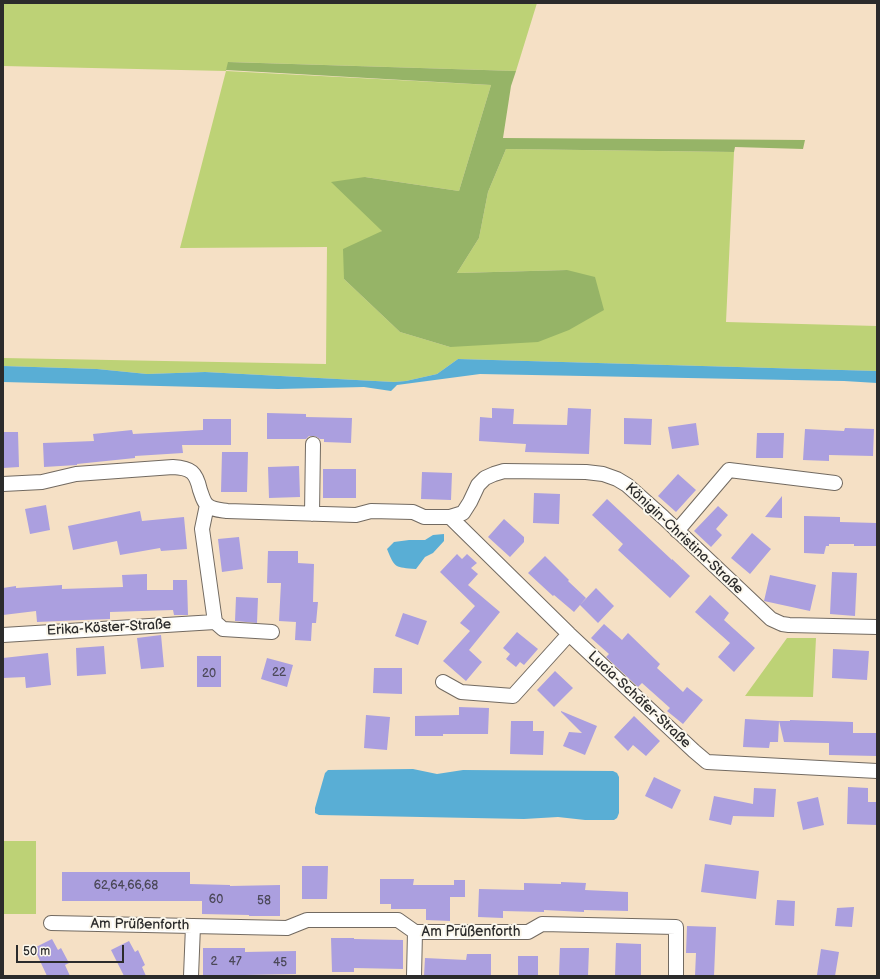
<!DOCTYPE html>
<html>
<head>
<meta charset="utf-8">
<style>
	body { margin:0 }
	#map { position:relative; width:880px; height:979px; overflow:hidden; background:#f5e0c5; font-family:"Balsamiq Sans",sans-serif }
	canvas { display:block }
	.frame { position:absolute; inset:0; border:4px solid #2b2b2b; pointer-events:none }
	.scale { position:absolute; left:16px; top:945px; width:108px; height:18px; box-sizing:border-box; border:2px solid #2b2b2b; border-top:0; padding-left:5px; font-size:12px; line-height:14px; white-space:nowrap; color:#2b2b2b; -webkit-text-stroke:3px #fbf7ec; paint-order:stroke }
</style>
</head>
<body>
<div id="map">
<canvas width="880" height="979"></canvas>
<div class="frame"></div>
<div class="scale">50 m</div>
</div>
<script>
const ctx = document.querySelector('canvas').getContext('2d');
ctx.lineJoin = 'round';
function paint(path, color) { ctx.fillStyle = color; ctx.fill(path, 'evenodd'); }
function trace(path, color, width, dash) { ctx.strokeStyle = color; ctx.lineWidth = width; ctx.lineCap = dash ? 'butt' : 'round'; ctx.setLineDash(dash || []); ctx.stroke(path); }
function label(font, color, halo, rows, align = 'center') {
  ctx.font = font + ' "Balsamiq Sans",sans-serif'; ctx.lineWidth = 4; ctx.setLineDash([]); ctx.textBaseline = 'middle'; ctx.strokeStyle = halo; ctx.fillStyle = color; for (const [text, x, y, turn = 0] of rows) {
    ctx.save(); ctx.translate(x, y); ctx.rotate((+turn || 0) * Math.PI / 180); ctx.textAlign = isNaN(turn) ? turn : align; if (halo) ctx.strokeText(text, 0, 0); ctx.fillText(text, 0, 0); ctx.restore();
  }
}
const green = new Path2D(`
	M3 3H537L516 71 229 62 226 71 491 85 459 191 365 177 382 231 344 279 400 332 450 347 567 270 457 273 479 238 488 192 506 149 734 152 726 322 877 326V371L458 359 437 374 406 381 394 382 205 372 147 374 97 369 3 366V358L326 364 327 247 180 248 226 71 3 66Z
	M787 638H816L813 697 745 696Z
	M3 841H36V914H3Z`);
const forest = new Path2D(`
	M228 62 516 71 511 86 503 138 805 140 803 149 735 147 734 152 506 149 488 192 479 238 457 273 567 270 595 277 604 310 569 330 538 342 450 347 400 332 344 279 343 249 382 231 331 182 365 177 459 191 491 85 226 70Z`);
const water = new Path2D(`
	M458 359 877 371V383L844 381 480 374 397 385 391 391 364 387 278 389 3 382V366L97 369 147 374 205 372 394 382 406 381 437 374Z
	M444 534V541L433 553 425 557 416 569C395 567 395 569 387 549L394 542 409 540H425L433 535Z
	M413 769 437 774 463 770 613 771 617 773 619 777V813L617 818 614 820H585L558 817 524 819 319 815 315 813V808L325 773 328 770Z`);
const building = new Path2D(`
	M492 408 514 409 513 424 567 425 568 408 591 409 589 454 525 452 526 444 479 441 480 417 492 418Z
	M267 413 306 414V417L352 418 351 443 324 442V439H320L317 437 314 436H309L306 439H267Z
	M624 418 652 419 651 445 624 444Z
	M203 419H231V445H182L183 453 135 456V458L77 464V465L44 467 43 443 94 441 93 434 132 430 133 434 203 430Z
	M696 423 699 445 672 449 668 427Z
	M845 428 874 429 873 456 829 455V461L803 460 805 429 844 431Z
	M3 432H18L19 467 3 468Z
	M757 433H784L783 458H756Z
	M222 452H248L247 492H221Z
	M299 466 300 497 269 498 268 467Z
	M323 469H356V498H323Z
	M422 472 452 473 451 500 421 499Z
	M678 474 696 490 676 512 658 496Z
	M534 493 560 494 559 524 533 523Z
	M782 496V518L765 517Z
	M607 499 672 560V559L690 576 670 598 618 550 623 544 592 515Z
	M46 505 50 530 30 534 25 509Z
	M718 506 728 515 716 529 722 535 711 547 694 531Z
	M140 511 142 521 184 517 187 549 161 551 160 548 120 555 117 541 73 550 68 526Z
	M804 516 840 517V522L877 523V546H854V544H829V546H826L824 554 804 553Z
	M504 519 524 537V542L510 557 488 537Z
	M752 533 771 549 750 574 731 558Z
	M239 537 243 569 222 572 218 539Z
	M268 551H298V563L314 564 313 602H318L316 623H312L311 641 295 640 296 622 279 621 281 583H267Z
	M457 554 462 559 467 554 477 563 471 568 478 574 468 585 500 612 469 650 482 662 466 681 443 661 470 631 460 623 475 606 440 572Z
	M545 556 569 580 568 581 586 598 580 605 596 588 614 606 598 623 580 605 574 612 554 595 553 596 528 573Z
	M832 572 857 573 855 616 830 614Z
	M147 574V590H173V580H187L188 615H174L173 610 110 612V619L83 620 37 622 36 611 3 615V588L16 586V588L62 585V589L123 587 122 575Z
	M770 575 816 585 810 611 764 601Z
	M710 595 729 613 724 620 755 648 734 672 718 657 730 643 695 612Z
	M236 597 258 598 257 623 235 621Z
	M403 613 427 621 418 645 395 636Z
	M604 624 622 640 628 633 660 664 657 668 683 692 687 687 703 700 683 724 667 711 670 708 642 683 638 687 606 657 609 654 591 638Z
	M517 632 538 649 524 665 520 662 516 667 506 659 510 654 503 648Z
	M161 635 164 667 141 669 137 638Z
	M104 646 106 674 77 676 76 648Z
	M833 649 869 651 867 680 832 678Z
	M48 653 51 685 26 688 25 677 3 678V658Z
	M197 656H221V687H197Z
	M267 658 293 665 287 687 261 679Z
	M374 668H402V694L373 693Z
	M555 671 573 688 554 707 537 690Z
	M459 707 489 708 488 734H443V736H415V716L459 715Z
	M561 711 597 726 585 755 563 746 569 732 582 733 561 712Z
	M366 715 390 717 387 750 364 748Z
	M634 716 660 741 646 756 633 745 628 751 614 737Z
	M745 719 779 721 778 742H770L769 748 743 747Z
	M790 720 853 722V733H877V756L829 755V743L784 742 779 721H790Z
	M511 721H533V731H544L543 755 510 754Z
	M654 777 681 790 672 809 645 796Z
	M848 787 868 788V802H877V825L847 824Z
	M754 788 776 789 774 817 733 816 731 825 709 820 714 796 753 804Z
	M818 797 824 825 803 830 797 802Z
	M705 864 759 871 756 899 701 892Z
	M302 866H328L327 899H302Z
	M62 872H190V884L230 885V886L280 885V916H249V915L202 914V901H62Z
	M380 879H414L413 885H454V880H465V897H450V921L426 920V909H391V904H380Z
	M561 882 586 883 585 890 628 892V911L584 910V912L544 910V912L503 911V918L478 917 479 889 524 890V883L561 884Z
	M777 900 795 901 794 926 775 925Z
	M854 907 852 927 835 926 837 908Z
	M687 926 716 927 714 976H695L696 953H686Z
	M331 938H354V939L403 940V969L354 968V972H332Z
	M52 939 58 950 61 948 69 963 65 965 70 976H47L34 948Z
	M129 941 135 952 138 950 145 965 142 967 146 976H124L111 950Z
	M616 943 641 944V976H615Z
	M203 948H245V952L296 951V974L245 975V976H203Z
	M560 948H589L588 976H559Z
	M821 949 839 952 835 976H826L817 975Z
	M467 954H491V976H424L425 958 466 960Z
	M518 956H538V976H518Z`);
const street = new Path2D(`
	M3 484 42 482 76 474 173 467C191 468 196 472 200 490 202 495 203 501 207 505 212 510 221 510 227 511L356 515 371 511 413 512 424 517H450L463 513 470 502 478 485 485 478 494 474 504 471 586 472 603 474 617 479 627 485 663 517 771 619 782 624 789 625 877 627
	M312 514 313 444
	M450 517 569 634 694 751 707 762 877 771
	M677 531 729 470 835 483
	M215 622 223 629 272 632
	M3 635 215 622 202 529 207 505
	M443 682 461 692 513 696 569 634
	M51 923 287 928 307 920H398L415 932H528L542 924 676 927V976
	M191 976 193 926
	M414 976 415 932`);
const numberNames = [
	["22",279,673],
	["20",209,674],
	["62,64,66,68",126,886],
	["60",216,900],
	["58",264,901],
	["2",214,962],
	["47",235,962],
	["45",280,963]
];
const streetNames = [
	["Königin-Christina-Straße",684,539,43],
	["Erika-Köster-Straße",109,628,-3],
	["Lucia-Schäfer-Straße",639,700,43],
	["Am Prüßenforth",140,925,1],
	["Am Prüßenforth",471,932]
];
paint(green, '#bdd276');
paint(forest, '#96b467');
paint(water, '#59aed5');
paint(building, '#ab9fdf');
trace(street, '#726a61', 16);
trace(street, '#fff', 14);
label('12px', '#4b4858', null, numberNames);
label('14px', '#2b2b2b', '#fbf7ec', streetNames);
</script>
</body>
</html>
